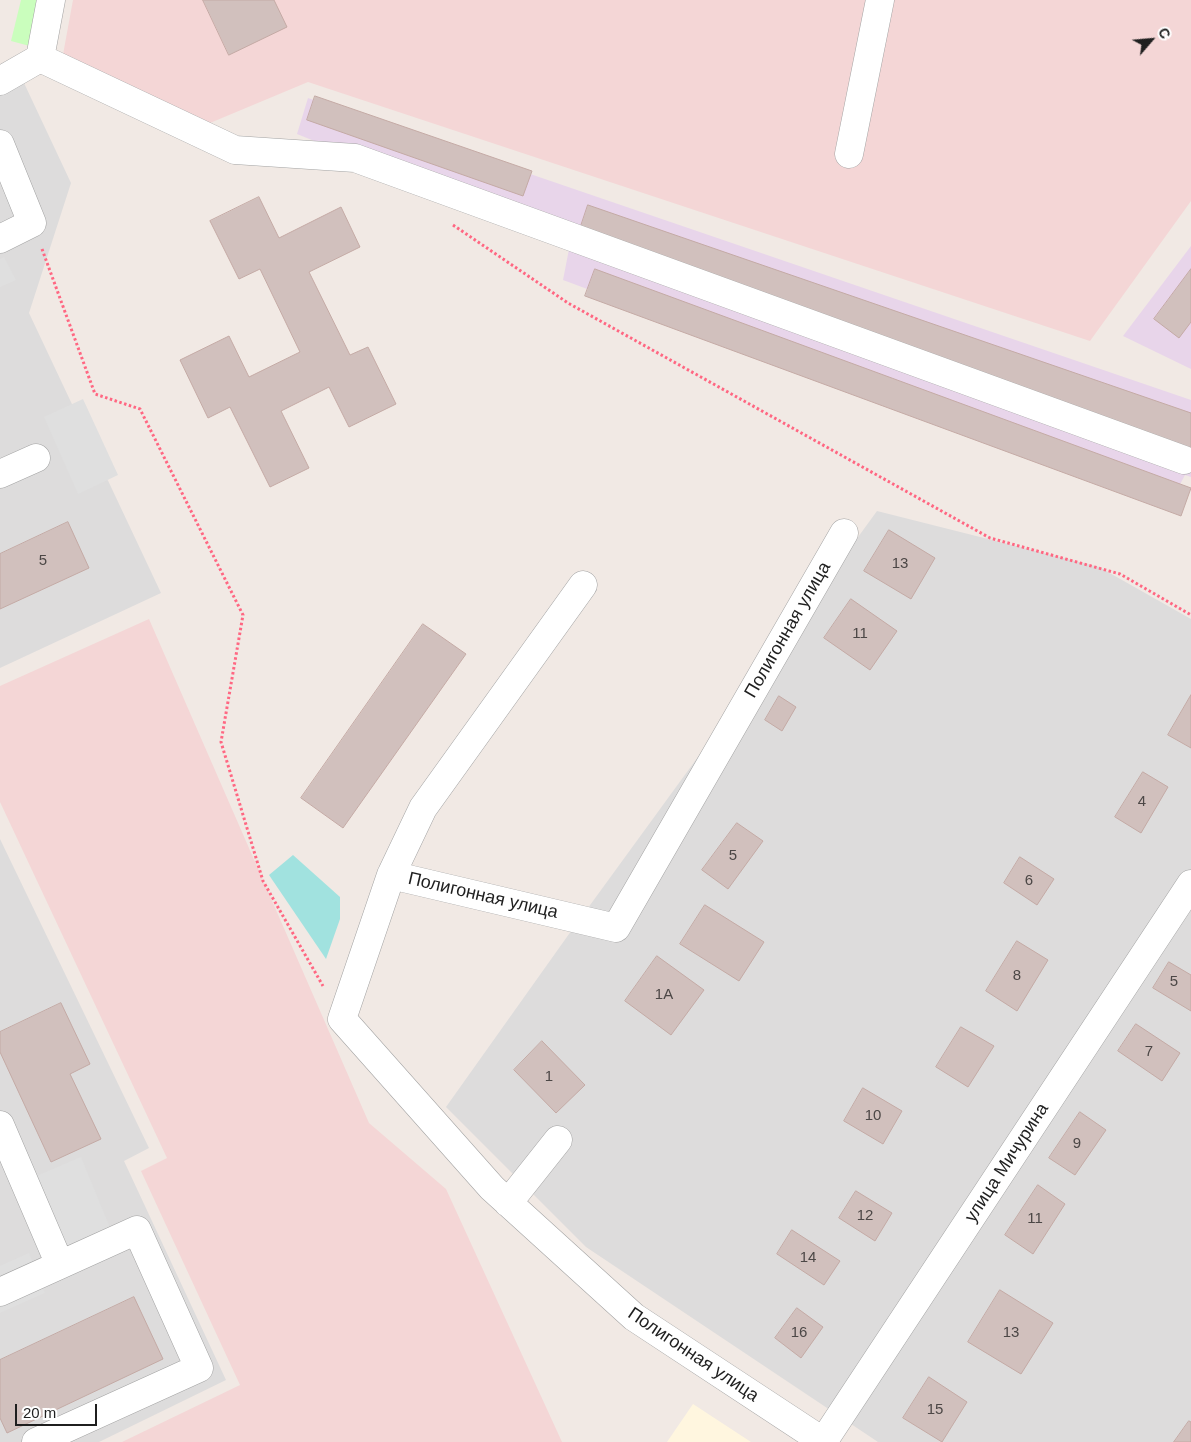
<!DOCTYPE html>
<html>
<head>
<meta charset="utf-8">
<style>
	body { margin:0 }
	#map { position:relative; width:1191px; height:1442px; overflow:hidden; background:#f1e9e4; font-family:Helvetica,sans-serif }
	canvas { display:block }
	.north { position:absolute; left:1126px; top:15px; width:50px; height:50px; -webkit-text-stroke:4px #fff; paint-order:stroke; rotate:63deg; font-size:14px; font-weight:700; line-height:20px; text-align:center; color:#1f1f1f }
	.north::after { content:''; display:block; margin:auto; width:18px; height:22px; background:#1f1f1f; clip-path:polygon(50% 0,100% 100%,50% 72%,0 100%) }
	.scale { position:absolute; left:15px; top:1404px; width:82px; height:22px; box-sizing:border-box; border:2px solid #1f1f1f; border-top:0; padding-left:6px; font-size:15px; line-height:18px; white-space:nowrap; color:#1f1f1f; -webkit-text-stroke:4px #fff; paint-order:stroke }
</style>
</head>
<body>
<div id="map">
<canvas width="1191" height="1442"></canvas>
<div class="north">С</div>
<div class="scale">20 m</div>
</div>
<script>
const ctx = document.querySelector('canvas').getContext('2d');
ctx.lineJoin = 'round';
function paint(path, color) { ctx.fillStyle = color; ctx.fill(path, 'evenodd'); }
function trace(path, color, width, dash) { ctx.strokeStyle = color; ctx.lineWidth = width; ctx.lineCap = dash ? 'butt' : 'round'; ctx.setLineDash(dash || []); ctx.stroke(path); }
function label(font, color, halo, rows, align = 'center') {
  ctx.font = font + ' Helvetica,sans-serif'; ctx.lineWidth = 4; ctx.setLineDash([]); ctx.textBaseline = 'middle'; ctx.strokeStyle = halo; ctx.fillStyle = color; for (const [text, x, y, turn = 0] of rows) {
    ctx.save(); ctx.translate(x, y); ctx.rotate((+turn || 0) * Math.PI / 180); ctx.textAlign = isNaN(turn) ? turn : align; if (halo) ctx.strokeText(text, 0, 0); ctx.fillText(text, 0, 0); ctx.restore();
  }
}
const residential = new Path2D(`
	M24 83 71 183 29 313 161 593 0 668V94Z
	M877 511 1099 567 1191 619V1442H878L586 1247 446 1107 569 934Z
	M0 839 149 1148 124 1161 226 1380 99 1442H0Z`);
const industrial = new Path2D(`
	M308 98 1191 400V477L1185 475 1169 505 563 280 570 244 297 134Z
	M1191 246V369L1123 336Z`);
const education = new Path2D(`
	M693 1404 751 1442H667Z`);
const military = new Path2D(`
	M73 0H1191V201L1090 341 308 82 198 128 62 60Z
	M149 619 369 1123 446 1189 562 1442H122L240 1385 141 1171 167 1158 0 802V686Z`);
const park = new Path2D(`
	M21 0H51L41 49 11 41Z`);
const parking = new Path2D(`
	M4 257 16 280 0 287V259Z
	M83 399 118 475 78 494 44 417Z
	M81 1157 115 1240 66 1263 32 1178Z
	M29 1253 45 1293 0 1313V1266Z`);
const water = new Path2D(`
	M293 855 340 897V919L326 959 269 875Z`);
const building = new Path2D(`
	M203 0H274L287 27 229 55Z
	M315 96 532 171 523 196 307 120Z
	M259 197 279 238 341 207 360 247 309 272 350 355 368 347 396 404 349 427 329 387 281 411 309 468 270 487 230 407 208 418 180 360 229 336 249 377 300 352 260 269 239 279 210 221Z
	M588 205 1191 413V449L577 238Z
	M595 269 1191 488 1181 516 585 296Z
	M1191 269V322L1179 338 1154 319Z
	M68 522 89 568 0 609V554Z
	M889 530 935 558 911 599 864 571Z
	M851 599 897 631 870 670 824 638Z
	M423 624 466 654 343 828 301 798Z
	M1191 695V748L1168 735Z
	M779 696 796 707 782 731 765 720Z
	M1143 772 1168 787 1141 833 1115 817Z
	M737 823 763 841 728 889 702 870Z
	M1020 857 1054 879 1037 905 1004 883Z
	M705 905 764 942 739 981 680 944Z
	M1017 941 1048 960 1017 1011 986 991Z
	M657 956 704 990 671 1035 625 1001Z
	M1169 962 1191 975V1011L1153 988Z
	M61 1003 90 1064 70 1074 101 1139 51 1162 0 1052V1032Z
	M1136 1024 1180 1053 1162 1081 1118 1051Z
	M961 1027 994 1046 968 1087 936 1067Z
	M542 1041 585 1085 556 1113 514 1070Z
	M863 1088 902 1111 883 1144 844 1121Z
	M1080 1112 1106 1130 1075 1175 1049 1158Z
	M1038 1185 1065 1204 1033 1254 1005 1235Z
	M856 1191 892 1213 875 1241 839 1218Z
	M792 1230 840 1261 824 1285 777 1254Z
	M1000 1290 1053 1323 1021 1374 968 1342Z
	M134 1297 163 1359 7 1433 0 1418V1360Z
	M797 1308 823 1327 801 1358 775 1338Z
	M929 1377 967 1402 942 1442 903 1418Z
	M1189 1421 1191 1422V1442H1174Z`);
const path = new Path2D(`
	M453 225 568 303 990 538 1120 574 1191 615
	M42 249 95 394 140 409 243 615 221 742 263 881 323 986`);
const minor = new Path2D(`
	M40 58 235 150 355 158 1184 460
	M0 81 40 58 51 0
	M0 144 32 223 0 239
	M849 154 880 0
	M0 474 36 458
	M583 585 423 808 391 875 342 1019 492 1188 634 1317 824 1442
	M391 875 616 928 844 533
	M0 1125 60 1265
	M508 1203 558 1140
	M0 1292 137 1230 199 1368 36 1442
	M823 1442 1191 884`);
const numberNames = [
	["5",43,561],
	["13",900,564],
	["11",860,634],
	["4",1142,802],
	["5",733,856],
	["6",1029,881],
	["8",1017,976],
	["5",1174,982],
	["1А",664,995],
	["7",1149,1052],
	["1",549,1077],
	["10",873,1116],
	["9",1077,1144],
	["12",865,1216],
	["11",1035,1219],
	["14",808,1258],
	["16",799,1333],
	["13",1011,1333],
	["15",935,1410]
];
const streetNames = [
	["Полигонная улица",788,630,-60],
	["Полигонная улица",483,896,13],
	["улица Мичурина",1007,1163,-57],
	["Полигонная улица",693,1355,34]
];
paint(residential, '#dddcdc');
paint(industrial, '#e8d5ea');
paint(education, '#fff6df');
paint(military, '#f4d6d6');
paint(park, '#cafebd');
paint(parking, '#dfdfdf');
paint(water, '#a1e2df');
paint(building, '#d1c0bd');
trace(building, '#c4aaa5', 1);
trace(minor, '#a3a3a3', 29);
trace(path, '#ff6782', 3, [2.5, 2.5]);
trace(minor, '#fff', 28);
label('15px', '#4c4746', null, numberNames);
label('18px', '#1f1f1f', '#fff', streetNames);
</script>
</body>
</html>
